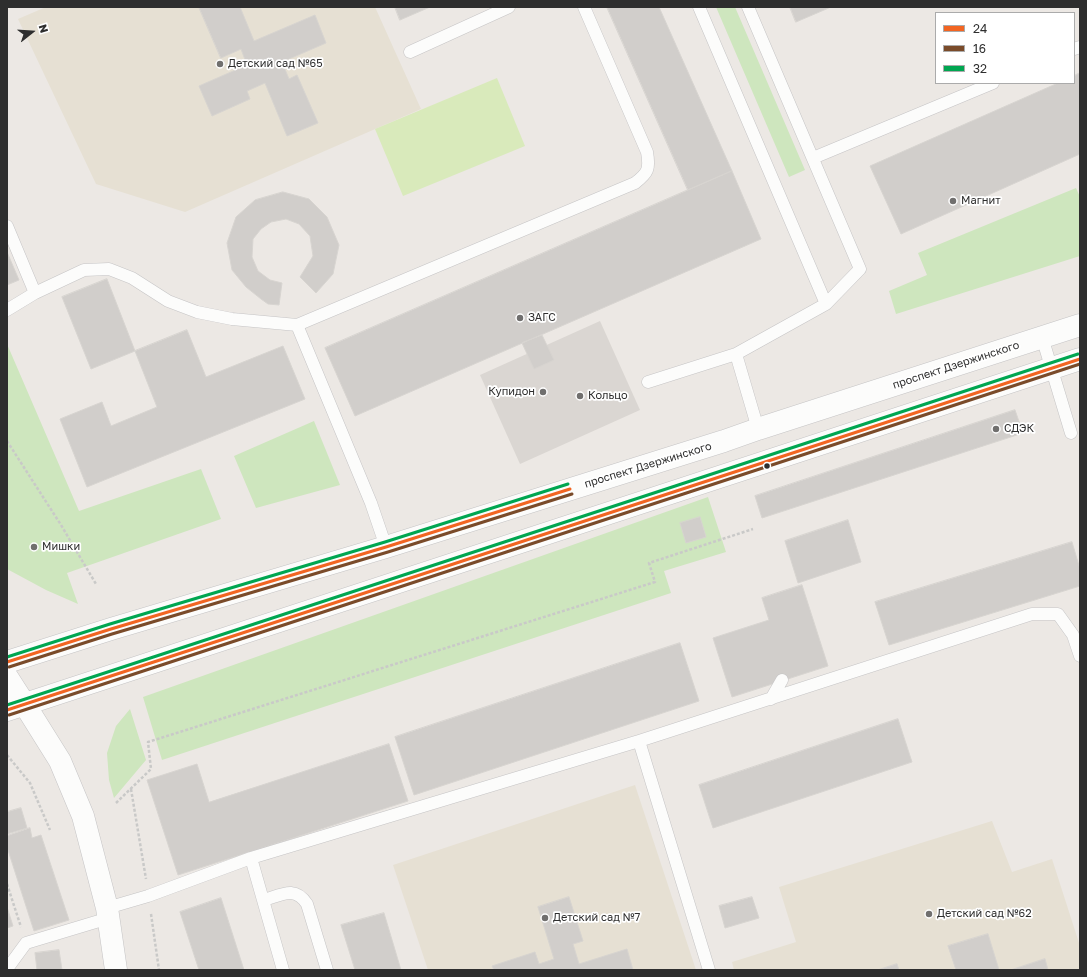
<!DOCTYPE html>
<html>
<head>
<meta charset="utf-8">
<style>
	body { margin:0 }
	#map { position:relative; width:1087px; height:977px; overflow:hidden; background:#ece8e4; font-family:"Golos Text",sans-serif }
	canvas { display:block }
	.frame { position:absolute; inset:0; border:8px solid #2e2e2e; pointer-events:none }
	.legend { position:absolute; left:935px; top:12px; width:140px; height:72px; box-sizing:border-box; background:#fff; border:1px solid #ababab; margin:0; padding:5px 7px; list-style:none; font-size:12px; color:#2e2e2e }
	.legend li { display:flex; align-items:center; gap:8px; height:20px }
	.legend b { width:20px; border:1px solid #ababab }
	.north { position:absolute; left:12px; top:12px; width:40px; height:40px; -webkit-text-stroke:3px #fff; paint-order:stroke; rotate:73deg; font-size:11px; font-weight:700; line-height:16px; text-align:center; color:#2e2e2e }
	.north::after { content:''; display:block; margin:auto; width:14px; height:18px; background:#2e2e2e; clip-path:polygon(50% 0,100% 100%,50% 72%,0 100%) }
</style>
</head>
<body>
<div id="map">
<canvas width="1087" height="977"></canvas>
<div class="frame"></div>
<ul class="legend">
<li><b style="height:5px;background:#f26522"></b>24</li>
<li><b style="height:5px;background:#7a4b2a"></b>16</li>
<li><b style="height:5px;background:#00a651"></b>32</li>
</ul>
<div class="north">N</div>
</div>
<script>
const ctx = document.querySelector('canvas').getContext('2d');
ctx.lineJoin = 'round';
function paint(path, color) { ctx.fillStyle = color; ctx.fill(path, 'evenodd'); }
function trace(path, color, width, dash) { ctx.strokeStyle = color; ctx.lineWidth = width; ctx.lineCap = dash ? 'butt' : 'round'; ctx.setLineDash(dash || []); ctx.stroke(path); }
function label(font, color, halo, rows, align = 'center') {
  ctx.font = font + ' "Golos Text",sans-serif'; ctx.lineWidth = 3.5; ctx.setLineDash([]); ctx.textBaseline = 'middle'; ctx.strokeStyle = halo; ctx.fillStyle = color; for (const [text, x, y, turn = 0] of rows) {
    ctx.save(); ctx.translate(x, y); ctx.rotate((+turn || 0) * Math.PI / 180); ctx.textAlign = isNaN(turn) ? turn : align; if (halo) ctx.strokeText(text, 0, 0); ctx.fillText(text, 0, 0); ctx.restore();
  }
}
const education = new Path2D(`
	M46 7H375L421 109 185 212 96 184 18 19Z
	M635 785 696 970H428L393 865Z
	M992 821 1012 872 1052 859 1080 946V970H734L732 962 796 942 779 887Z`);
const green = new Path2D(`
	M716 7H735L805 170 789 177Z
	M1076 188 1080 197V256L896 314 889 291 927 275 918 253Z
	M7 344 79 511 201 469 221 519 67 573 78 604 46 590 7 569Z
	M314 421 340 485 256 508 234 456Z
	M708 497 726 552 664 571 671 593 162 760 143 697Z
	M130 709 146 760 114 798 109 780 107 753 116 726Z`);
const pitch = new Path2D(`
	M497 78 525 146 403 196 375 129Z`);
const plaza = new Path2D(`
	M600 321 640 410 520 464 480 375Z`);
const building = new Path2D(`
	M199 7H240L254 41 315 15 326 43 282 62 289 79 297 75 318 123 287 136 265 83 247 91 250 99 212 116 199 86 247 65 241 49 221 58Z
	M395 7H430L400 20Z
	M607 7H659L732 171 688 190Z
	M790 7H831L796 22Z
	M1080 73V154L901 234 870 166 1058 83H1074V76Z
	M732 171 761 239 355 416 325 348Z
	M283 192 309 199 327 217 339 245 333 274 316 293 300 277 313 256 310 236 299 224 286 219 271 222 261 229 253 239 252 257 258 271 270 280 282 283 279 305 268 304 261 299 246 287 232 270 227 243 236 217 255 200Z
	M7 252 19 280 7 285Z
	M107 279 135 351 91 369 62 297Z
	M187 330 206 377 283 346 305 399 87 487 60 419 102 402 111 426 157 407 135 351Z
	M542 335 554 360 534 369 522 343Z
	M1015 410 1023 433 762 518 755 496Z
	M700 517 706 537 686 543 680 523Z
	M848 520 861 562 798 583 785 541Z
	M1072 542 1080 569V586L889 645 875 602Z
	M802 585 828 666 732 697 713 638 769 620 762 598Z
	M680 643 699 701 414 795 395 737Z
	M898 719 912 762 713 828 699 785Z
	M389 744 408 801 178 875 147 780 197 764 209 802Z
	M21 808 27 828 7 834V812Z
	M30 828 32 838 41 835 69 920 34 931 7 847V836Z
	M569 897 583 941 573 944 579 964 627 949 633 970H494L492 966 535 952 539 964 554 959 538 907Z
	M752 897 759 918 725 928 719 906Z
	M221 898 244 970H199L180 912Z
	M7 907 13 926 7 928Z
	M384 913 401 970H355L341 925Z
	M988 934 999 970H956L948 946Z
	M59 950 62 970H37L35 953Z
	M1045 959 1048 970H1011Z
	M897 964 899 970H878Z`);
const path = new Path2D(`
	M7 441 61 525 96 584
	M7 755 30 783 50 830
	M131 789 146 879
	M116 803 151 769 148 742 655 582 649 563 753 529
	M7 884 21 927
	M151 914 159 970`);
const lane = new Path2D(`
	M699 7 826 304
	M748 7 860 269 826 304 736 354 758 429
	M1074 49 1080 47
	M410 52 509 7
	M813 158 993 83
	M7 226 35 293
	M7 310 35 293 84 270 109 269 132 278 168 301 197 312 232 319 297 325
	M1042 337 1071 433
	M648 382 736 354
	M386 547 371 503 297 325 635 183C648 173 650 169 647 152L584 7
	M771 699 782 680
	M639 741 709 970
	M251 858 283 970
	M264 900C281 895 295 885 307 904L327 970
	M107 908 148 896 251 858 639 741 1032 614H1058L1073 635 1080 656
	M7 969 26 943 109 918`);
const street = new Path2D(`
	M25 705 60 761 83 816 107 908 116 970`);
const secondary = new Path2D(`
	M7 662 111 629 386 547 724 441 758 429 1080 325
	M7 677 25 705
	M7 710 1080 359`);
const bus1 = new Path2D(`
	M7 662 111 629 386 547 570 489
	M7 710 1080 359`);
const bus2 = new Path2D(`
	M9 667 112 634 388 552 572 494
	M9 715 1080 364`);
const bus3 = new Path2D(`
	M7 657 110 624 385 542 568 484
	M7 705 1078 354`);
const markers = [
	[220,64,4,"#706f6e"],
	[953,201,4,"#706f6e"],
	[520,318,4,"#706f6e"],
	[543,392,4,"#706f6e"],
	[580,396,4,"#706f6e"],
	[996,429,4,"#706f6e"],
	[767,466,3.5,"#2e2e2e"],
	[34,547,4,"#706f6e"],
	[929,914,4,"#706f6e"],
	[545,918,4,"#706f6e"]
];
const poiNames = [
	["Детский сад №65",228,64],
	["Магнит",961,201],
	["ЗАГС",528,318],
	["Купидон",535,392,"right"],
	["Кольцо",588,396],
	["СДЭК",1004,429],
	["Мишки",42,547],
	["Детский сад №62",937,914],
	["Детский сад №7",553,918]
];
const streetNames = [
	["проспект Дзержинского",956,365,-18],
	["проспект Дзержинского",648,465,-17]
];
paint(education, '#e6e0d3');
paint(green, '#cee6be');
paint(pitch, '#d9eabb');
paint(plaza, '#dad6d2');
paint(building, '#d1cecb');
trace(building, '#d7d4d0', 1);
trace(lane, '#c5c4c5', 13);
trace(street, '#c5c4c5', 23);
trace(secondary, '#c5c4c5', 23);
trace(path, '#c9c9c8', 2.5, [3, 2]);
trace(lane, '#fcfcfb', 12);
trace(street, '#fcfcfb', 22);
trace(secondary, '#fcfcfb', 22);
trace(bus1, '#f26522', 3);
trace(bus2, '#7a4b2a', 3);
trace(bus3, '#00a651', 3);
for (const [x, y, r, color] of markers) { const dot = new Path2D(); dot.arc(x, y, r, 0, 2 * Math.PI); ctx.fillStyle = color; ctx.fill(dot); trace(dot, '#fff', 1.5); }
label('11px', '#2e2e2e', '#fff', poiNames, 'left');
label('11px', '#2e2e2e', '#fff', streetNames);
</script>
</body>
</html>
